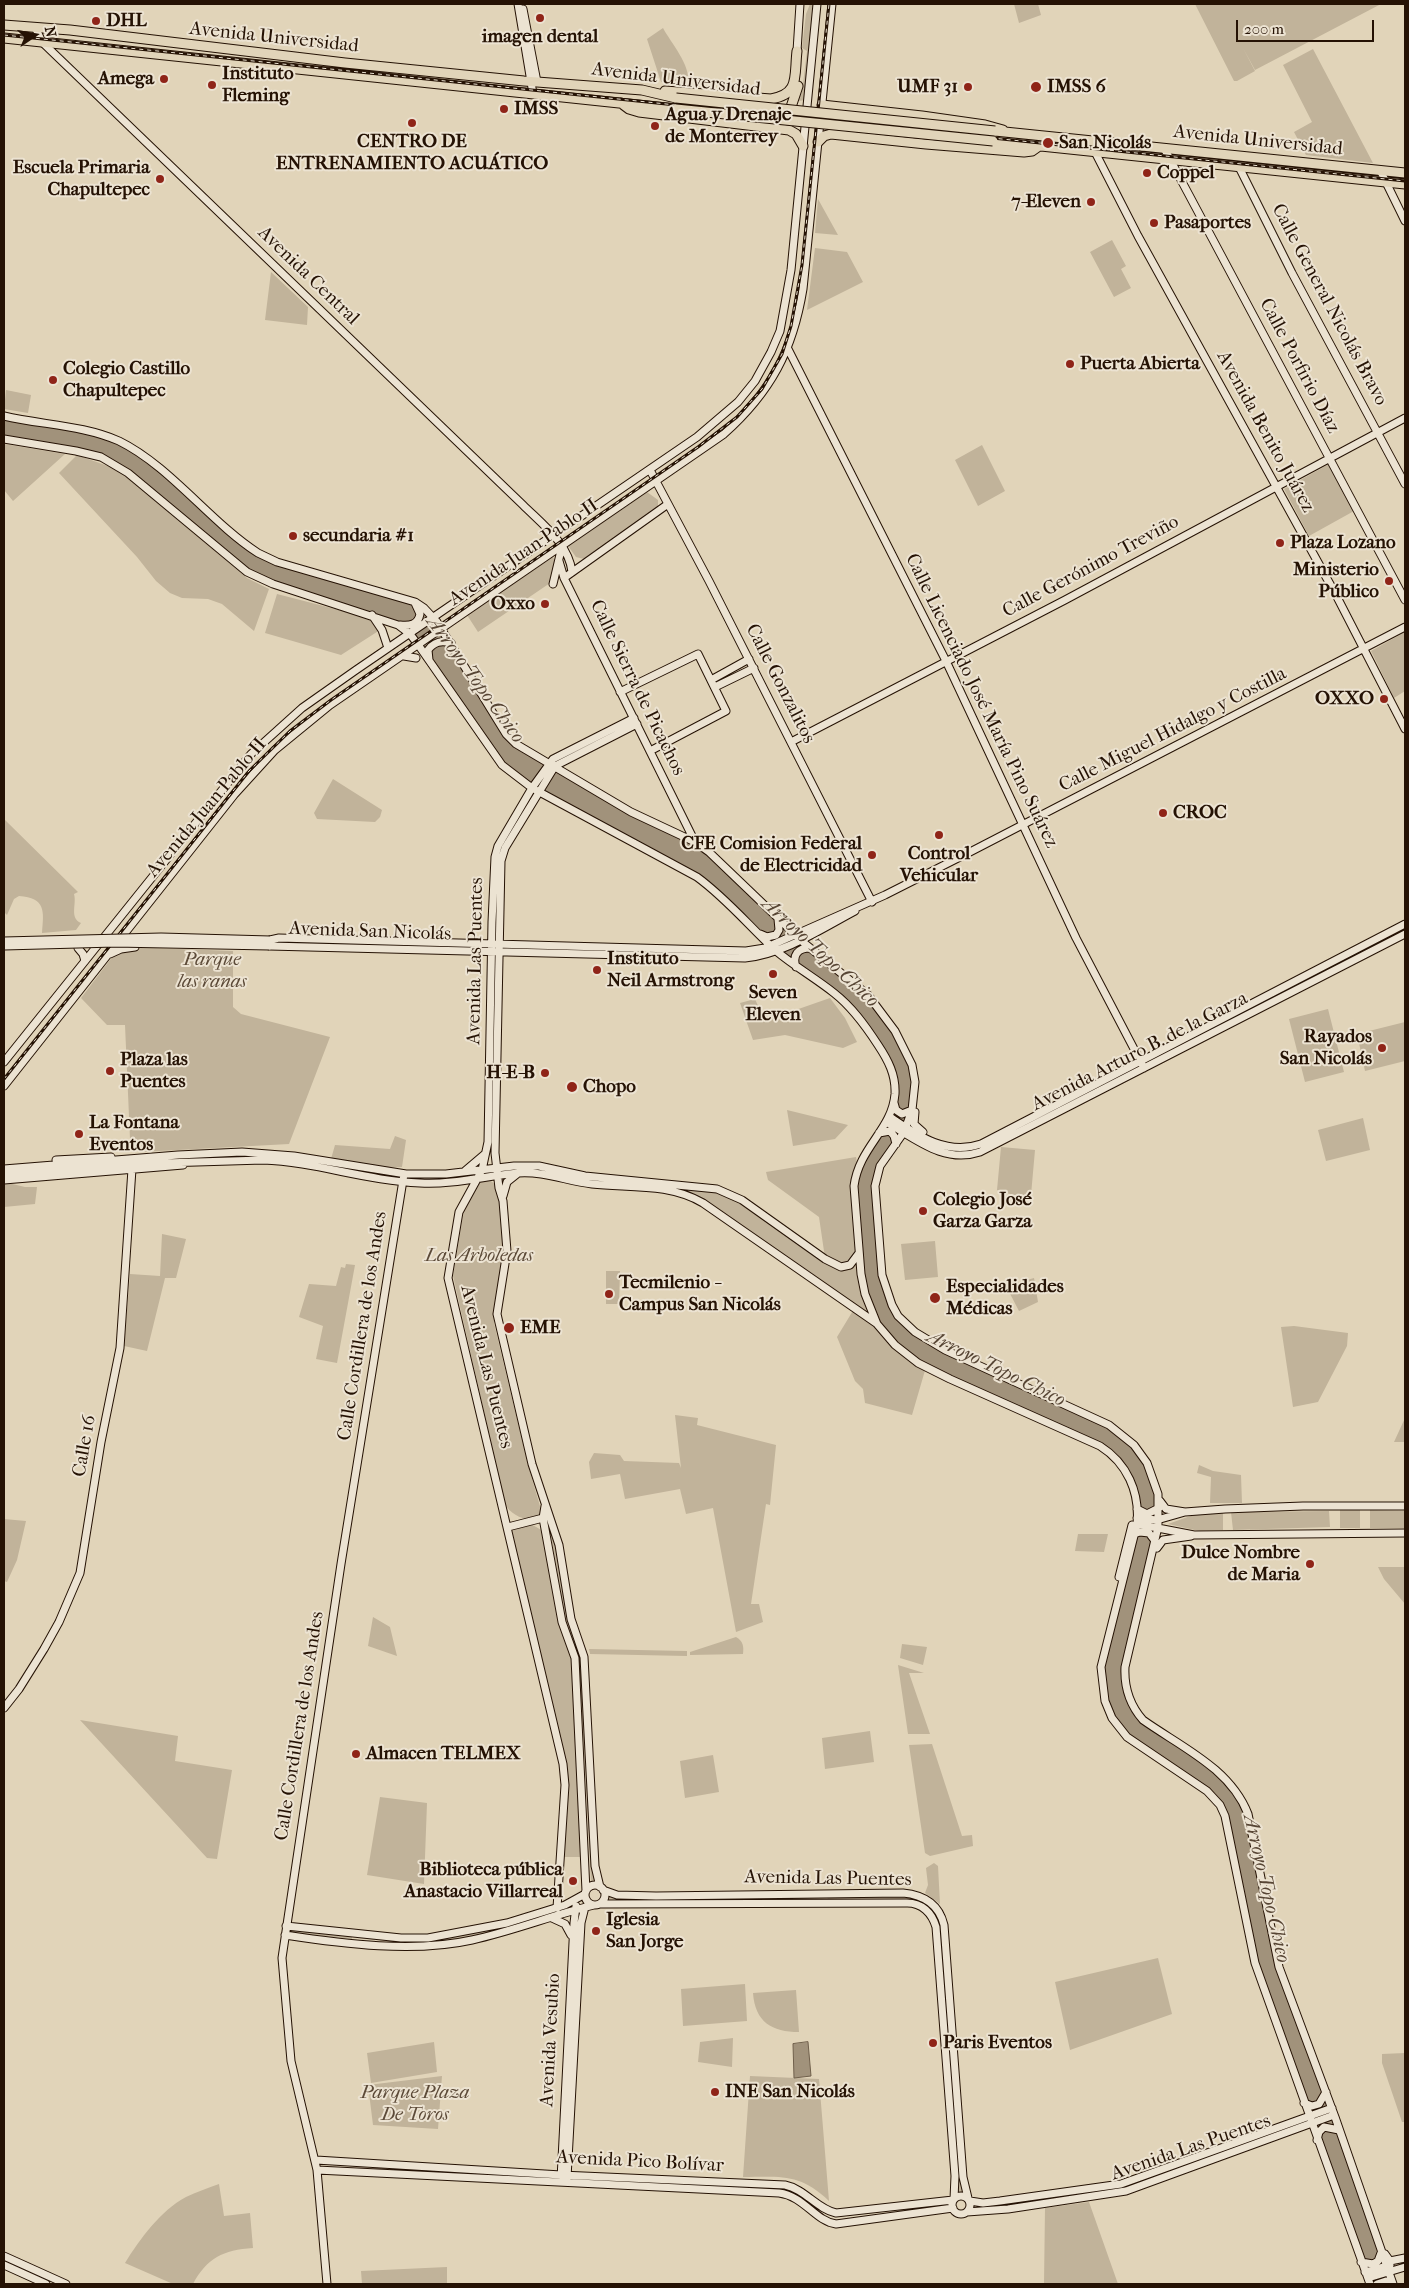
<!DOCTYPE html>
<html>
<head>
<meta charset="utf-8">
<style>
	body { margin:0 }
	#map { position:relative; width:1409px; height:2288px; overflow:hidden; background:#e1d4b9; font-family:"IM FELL French Canon",serif }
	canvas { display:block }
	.frame { position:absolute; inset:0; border:5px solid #251204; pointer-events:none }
	.north { position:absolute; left:10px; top:10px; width:50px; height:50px; -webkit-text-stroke:4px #ece3d2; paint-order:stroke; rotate:78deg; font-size:14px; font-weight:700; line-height:20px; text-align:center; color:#251204 }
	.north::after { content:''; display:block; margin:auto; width:18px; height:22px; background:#251204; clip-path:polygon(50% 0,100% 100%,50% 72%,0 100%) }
	.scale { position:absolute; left:1236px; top:20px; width:138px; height:22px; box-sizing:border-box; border:2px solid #251204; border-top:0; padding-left:6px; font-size:15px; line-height:18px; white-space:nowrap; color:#251204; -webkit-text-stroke:4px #ece3d2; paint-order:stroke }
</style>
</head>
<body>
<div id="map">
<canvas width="1409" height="2288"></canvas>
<div class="frame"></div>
<div class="north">N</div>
<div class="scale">200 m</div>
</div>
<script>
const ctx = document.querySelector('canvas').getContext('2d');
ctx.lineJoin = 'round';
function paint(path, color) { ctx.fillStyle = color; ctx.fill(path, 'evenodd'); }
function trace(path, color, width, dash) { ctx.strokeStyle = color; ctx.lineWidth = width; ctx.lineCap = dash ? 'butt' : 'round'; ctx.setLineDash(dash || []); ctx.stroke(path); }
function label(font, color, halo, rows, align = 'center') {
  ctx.font = font + ' "IM FELL French Canon",serif'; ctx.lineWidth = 4; ctx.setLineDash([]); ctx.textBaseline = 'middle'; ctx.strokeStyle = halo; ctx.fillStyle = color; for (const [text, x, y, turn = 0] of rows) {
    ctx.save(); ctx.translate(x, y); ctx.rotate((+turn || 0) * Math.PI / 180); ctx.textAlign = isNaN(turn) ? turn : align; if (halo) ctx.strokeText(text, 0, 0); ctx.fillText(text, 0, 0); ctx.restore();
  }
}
const green = new Path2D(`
	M810 4H815L807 100 798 101 802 92 807 51 802 48 806 14Z
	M1014 4H1038L1041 15 1019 23Z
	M1195 4H1381L1255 70 1243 48 1255 71 1237 81H1234Z
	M663 28C671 43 691 65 688 83L661 82 647 39Z
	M1313 49 1373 163 1306 155 1294 132 1312 122 1283 65Z
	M818 199 838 235 815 233Z
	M1112 240 1126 266 1121 269 1131 288 1114 297 1090 252Z
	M815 248 847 252 863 282 807 310Z
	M271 272 308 307 307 325 265 320Z
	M6 390 31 395 28 413 4 409Z
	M4 444 65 454 13 501 4 490Z
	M982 445 1005 491 978 506 955 460Z
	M77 455 119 470 247 578 269 589 254 631 222 604 208 599 182 598 170 593 156 581 137 557 59 473Z
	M1329 464 1354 511 1309 536 1284 489Z
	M647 492 658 500V509L584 559 576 557 568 546Z
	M553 557 557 564 553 581 478 632 467 615Z
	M277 594 374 619 380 630 341 655 265 633Z
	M1405 632V691L1394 698 1371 651Z
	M333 779 382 810 380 817 375 822 317 819 314 813Z
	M4 819 78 892 74 894C77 904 69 918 81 923L76 930 42 933C44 911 46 898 19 896L14 899 7 915 4 912Z
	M130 947 233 951V1007L241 1014 330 1037 289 1144 141 1152 130 1139 125 1025H107L81 998 116 952Z
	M830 998 845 1018 857 1042 843 1048 785 1035 753 1040 740 1003 755 999 763 1017 767 1020Z
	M1328 1009 1344 1072 1305 1082 1289 1019Z
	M1405 1022V1061L1365 1071 1357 1034Z
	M787 1110 848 1125 835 1139 793 1146Z
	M1363 1118 1370 1150 1326 1161 1318 1130Z
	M395 1136 406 1140 402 1167 381 1168 331 1159 335 1145 390 1149Z
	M1001 1147 1035 1150 1031 1195H1013L997 1190Z
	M856 1157 858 1167 861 1274 926 1367 912 1415 865 1403 863 1389 855 1381 837 1337 854 1309 703 1203 680 1189 667 1187V1185L733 1195 825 1258 819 1217 768 1180 766 1172Z
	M486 1180 491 1181 496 1185C502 1206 505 1228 503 1250 502 1275 493 1298 494 1323L528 1465 540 1506C543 1528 512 1519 505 1504L453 1276 464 1210 480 1182Z
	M4 1182 25 1187H37L35 1204 4 1207Z
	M162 1234 186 1239 176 1278H165L147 1351 124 1346 130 1274 160 1276Z
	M935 1241 938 1277 905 1280 901 1244Z
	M346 1264 355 1265 337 1363 316 1359 323 1326 299 1317 309 1284 336 1286 341 1267 345 1268Z
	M606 1271H620L619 1304H606Z
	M1034 1278 1038 1302 1019 1311 1006 1286Z
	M1294 1326 1348 1333 1347 1346 1318 1402 1293 1407 1281 1327Z
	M675 1415 698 1418 697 1425 776 1445 770 1505 766 1504 751 1604H759L763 1622 736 1632 713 1508 686 1514 680 1489 625 1499 620 1474 591 1479 589 1462 594 1453 620 1455 624 1461 679 1463 681 1468Z
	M1405 1418V1442H1394Z
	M1199 1465 1213 1471 1241 1475 1242 1503H1210L1211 1477 1197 1473Z
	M1340 1510H1360V1528H1340Z
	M1370 1510 1405 1511V1528H1370Z
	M1329 1511 1330 1527 1233 1530 1231 1512Z
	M1223 1512V1530L1199 1531 1168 1524 1196 1514Z
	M548 1517 556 1547 568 1620 576 1648 564 1620Z
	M4 1519 26 1521 17 1560 7 1582 4 1581Z
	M531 1524 543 1531 573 1660 583 1851 580 1857H563L567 1767 512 1531Z
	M1078 1534H1108L1104 1552 1075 1551Z
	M1378 1567H1405V1604L1384 1579Z
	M373 1617 390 1627 397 1656 368 1646Z
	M736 1637C743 1641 744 1646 743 1654L690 1655V1652Z
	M902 1644 927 1647 923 1665 900 1658Z
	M589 1649 687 1651V1656L590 1654Z
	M579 1665H582L597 1882H591Z
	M898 1665 924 1673H909L930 1734H908Z
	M80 1720 178 1736 175 1761 232 1770 217 1859 207 1858Z
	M870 1731 874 1762 825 1769 822 1738Z
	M932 1744 962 1836 972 1835 973 1846 930 1856 925 1853 909 1745Z
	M713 1755 719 1792 685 1798 680 1761Z
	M380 1797 427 1803 424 1884 367 1875Z
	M934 1863 938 1866 940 1904 925 1893 928 1885 926 1868Z
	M609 1895 691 1897V1901H606Z
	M779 1896 778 1900 697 1902 696 1899Z
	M827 1896H916L915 1900H828Z
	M556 1911V1914L492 1933 418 1945 359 1938 358 1936 417 1941Z
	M292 1930 352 1935V1939L291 1933Z
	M944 1930 953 2047H949L940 1931Z
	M1158 1958 1172 2014 1070 2050 1055 1982Z
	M745 1984 747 2021 683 2026 681 1989Z
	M796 1990 799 2032C772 2032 755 2022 753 1993Z
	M733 2038 732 2067 698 2062 700 2042Z
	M434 2042 437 2072 371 2083 367 2053Z
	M953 2053 964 2193 957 2192 950 2054Z
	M1405 2053V2122H1402L1382 2063V2054Z
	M442 2076 438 2129 373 2125 368 2085Z
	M750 2076 819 2079 829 2201C800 2173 781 2177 743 2177Z
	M219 2184 224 2216 250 2213 253 2248C223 2250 207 2258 193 2284H173L125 2263C140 2239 160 2211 186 2197 196 2192 208 2188 219 2184Z
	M1089 2202 1118 2284H1044L1045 2208Z
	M447 2267V2284H362L361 2271Z`);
const water = new Path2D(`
	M4 416 66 427 129 447 258 553 405 599 425 614 456 651 506 734 631 812 695 842 876 1005 912 1065V1110L876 1175 882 1275 892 1305 915 1332 1099 1419 1142 1455 1159 1508 1125 1677 1137 1713 1201 1759 1244 1802 1275 1946 1393 2284H1369L1266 1998 1225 1817 1213 1796 1150 1754 1115 1722 1101 1681 1137 1518 1132 1486 1108 1451 918 1363 886 1335 865 1294 855 1178 894 1103 893 1074 857 1015 797 967 707 884 532 788 502 765 413 632 255 577 109 461 4 438Z
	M808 2042 811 2076 794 2078 793 2044Z`);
const secondary = new Path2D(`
	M518 4 533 94
	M523 9 537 82
	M35 27 42 42 523 505C542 524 569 544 572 572
	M797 51 800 4
	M1164 148 1405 600
	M1095 152 1138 236 1336 595 1405 729
	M1239 167 1292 273 1405 484
	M1380 170 1405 221
	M788 349 946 661 1076 938 1144 1068
	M4 416C42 425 83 425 119 441 170 466 210 522 258 553L277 562 415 602 424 608 437 622 506 734 516 744 631 812 695 842 709 852 804 943 868 995 895 1031 912 1065 915 1082 912 1110 904 1132 880 1166 875 1186 882 1275 892 1305 898 1316 915 1332 945 1350 1109 1425 1134 1445 1147 1463 1158 1494V1527L1125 1667C1124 1687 1129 1704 1143 1720 1181 1747 1230 1768 1248 1814L1279 1967 1335 2117 1393 2284
	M4 439 76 451 101 457 128 473 247 572 273 584 398 625 410 634 419 646 502 765 532 788 697 877C726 898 749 926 775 950 794 966 815 978 834 993 852 1007 865 1025 878 1045 888 1060 896 1075 895 1094 892 1130 859 1147 854 1186L861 1274 865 1294 877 1324 895 1345 918 1363 950 1379 1100 1446C1127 1463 1140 1492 1137 1524L1101 1667 1105 1701 1112 1718 1127 1737 1207 1791 1220 1805 1225 1816 1255 1963 1370 2284
	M650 470 709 581 872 902
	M559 561 564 578 695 842
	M564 578 668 504
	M553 584 562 546
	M372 615 382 630 388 648
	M400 625C410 626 418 625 420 614L415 603
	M404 656 416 658
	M429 660 428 650C434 642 441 640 451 643
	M711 680 749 659
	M715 687 754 668
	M620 692 698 654 726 711 650 751
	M791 742 1065 600 1405 418
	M760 934 767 937 776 935 779 930 778 919
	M270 940 279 938 746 951 765 948 885 895 970 852 1405 627
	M269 946 745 958C784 954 821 929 855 911
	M78 948 83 954 85 961
	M110 954 121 949 135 947
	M796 967C792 955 798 948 810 948
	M4 1062 251 754 302 708 356 670 697 437 738 402 755 381 771 352 780 331 791 270 817 4
	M4 1086 234 795 275 750 330 705 724 434C771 392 793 350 803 289L832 4
	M894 1103 896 1110 902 1114 912 1110
	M915 1112 914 1124 923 1132
	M890 1117C917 1135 946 1156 981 1144L1405 924
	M886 1122C916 1139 944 1164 980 1152L1405 934
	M879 1133 890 1131 894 1136 896 1144
	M56 1160 111 1157
	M4 1169 178 1155 242 1152 294 1156 406 1174H446L514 1166H539L585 1176 717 1189 742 1200 825 1259 841 1267 850 1265 859 1253
	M465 1171 485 1154
	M4 1174 131 1164 263 1160C316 1162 367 1181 420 1183 452 1185 485 1176 518 1173 543 1171 567 1181 592 1184 630 1188 669 1183 703 1203L876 1323
	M4 1180 183 1165
	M503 1196 507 1182 517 1174
	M1160 1501 1166 1509 1185 1512
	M545 1506 543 1518 562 1622 575 1658 586 1891
	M1137 1509 1147 1514 1159 1508
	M1137 1518 1157 1520 1185 1512 1225 1509 1303 1506H1405
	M1137 1524 1194 1535 1405 1533
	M508 1527 543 1518
	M1134 1534 1140 1532 1149 1533 1155 1541
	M1157 1548 1163 1540 1191 1536
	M1119 1577 1132 1525
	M4 1708 19 1689 44 1649 59 1622 80 1573 101 1442 120 1348 132 1169
	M585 1895a10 10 0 1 1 20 0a10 10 0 1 1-20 0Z
	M600 1887 595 1866 584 1657 571 1619 559 1545 532 1464 497 1314 507 1251 503 1201 499 1188 495 1153 501 861 505 848 555 766 637 724
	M603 1890 617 1895 656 1896 903 1893C924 1895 939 1904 944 1925L963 2177 968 2198
	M600 1904 907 1903C922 1903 932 1913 936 1927L955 2176 954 2199
	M557 1908 565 1785 563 1764 448 1278 459 1212 482 1170 488 1142 492 922 495 857 498 846 532 788 553 759 634 718
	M552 1918 565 1924 571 1935
	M286 1926 401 1938H428L507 1923 565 1905 585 1894
	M285 1935C344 1944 414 1953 472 1940 513 1931 553 1915 594 1905
	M1304 2103 1312 2106 1319 2104 1326 2092
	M1317 2140 1319 2132 1324 2127 1339 2130
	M316 2160 561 2175 785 2185C805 2189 817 2209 836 2213L953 2200
	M317 2170 779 2193C804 2196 815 2221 836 2224L953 2208
	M567 2178 581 1923 585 1907
	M561 2179 574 1923 576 1906
	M952 2205a9 9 0 1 1 18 0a9 9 0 1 1-18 0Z
	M970 2201 983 2203 1000 2201 1121 2184 1332 2108
	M967 2212 1008 2209 1126 2191 1334 2115
	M1385 2254 1390 2261 1405 2258
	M4 2256 66 2284
	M1361 2262 1373 2264 1378 2261 1381 2253
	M4 2265 46 2284
	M1365 2272 1390 2265
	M1368 2278 1405 2267
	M327 2284 317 2170 291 2061 282 1958 341 1564 404 1174
	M1377 2284 1386 2281 1391 2284`);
const highway = new Path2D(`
	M4 25 70 30 345 63 524 81 642 90 676 98
	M4 38 676 109
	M665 91 771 99C800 94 794 77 797 51
	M621 103 629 109 639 112 789 130 796 134 803 146
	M822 105 922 116 985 125 1003 130
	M788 116 798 86
	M995 131 1405 173
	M993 141 1405 184
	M818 142 824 136 831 134 926 144 1024 152 1032 151 1039 146`);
const rail = new Path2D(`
	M4 35 1405 181
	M4 1079 249 771 290 731 331 700 698 447 737 417 762 389 782 354 791 326 802 265 829 4`);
const secondaryBridge = new Path2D(`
	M4 941 161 937 270 940
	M4 946 115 943 269 946`);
const highwayBridge = new Path2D(`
	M676 98 995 131
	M676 109 993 141`);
const markers = [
	[540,18,5,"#8f2418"],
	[96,21,5,"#8f2418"],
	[164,79,5,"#8f2418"],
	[212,85,5,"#8f2418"],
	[968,87,5,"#8f2418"],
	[1036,87,6,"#8f2418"],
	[504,109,5,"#8f2418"],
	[412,123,5,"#8f2418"],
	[655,126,5,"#8f2418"],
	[1048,143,6,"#8f2418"],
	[1147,173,5,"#8f2418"],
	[160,179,5,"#8f2418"],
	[1091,202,5,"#8f2418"],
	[1154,223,5,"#8f2418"],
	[1070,364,5,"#8f2418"],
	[53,380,5,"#8f2418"],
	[293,536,5,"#8f2418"],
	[1280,543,5,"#8f2418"],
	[1389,581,5,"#8f2418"],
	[545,604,5,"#8f2418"],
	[1384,699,5,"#8f2418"],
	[1163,813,5,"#8f2418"],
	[939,835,5,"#8f2418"],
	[872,855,5,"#8f2418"],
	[597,970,5,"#8f2418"],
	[773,974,5,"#8f2418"],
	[1382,1048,5,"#8f2418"],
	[110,1071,5,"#8f2418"],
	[545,1073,5,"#8f2418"],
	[572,1087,6,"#8f2418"],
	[79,1134,5,"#8f2418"],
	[923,1211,5,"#8f2418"],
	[609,1294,5,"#8f2418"],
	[935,1298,6,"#8f2418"],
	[509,1328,6,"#8f2418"],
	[1310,1564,5,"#8f2418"],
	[356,1754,5,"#8f2418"],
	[573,1881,5,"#8f2418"],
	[596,1931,5,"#8f2418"],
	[933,2043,5,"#8f2418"],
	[715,2092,5,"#8f2418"]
];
const poiNames = [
	["DHL",106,21],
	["imagen dental",540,37,"center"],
	["Instituto",222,74],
	["Fleming",222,96],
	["Amega",154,79,"right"],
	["UMF 31",958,87,"right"],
	["IMSS 6",1047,87],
	["IMSS",514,109],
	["Agua y Drenaje",665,115],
	["de Monterrey",665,137],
	["CENTRO DE",412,142,"center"],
	["ENTRENAMIENTO ACUÁTICO",412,164,"center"],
	["San Nicolás",1059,143],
	["Escuela Primaria",150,168,"right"],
	["Chapultepec",150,190,"right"],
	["Coppel",1157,173],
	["7-Eleven",1081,202,"right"],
	["Pasaportes",1164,223],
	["Puerta Abierta",1080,364],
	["Colegio Castillo",63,369],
	["Chapultepec",63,391],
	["secundaria #1",303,536],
	["Plaza Lozano",1290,543],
	["Ministerio",1379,570,"right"],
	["Público",1379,592,"right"],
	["Oxxo",535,604,"right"],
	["OXXO",1374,699,"right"],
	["CROC",1173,813],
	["CFE Comision Federal",862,844,"right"],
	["de Electricidad",862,866,"right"],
	["Control",939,854,"center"],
	["Vehicular",939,876,"center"],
	["Instituto",607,959],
	["Neil Armstrong",607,981],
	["Seven",773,993,"center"],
	["Eleven",773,1015,"center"],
	["Rayados",1372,1037,"right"],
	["San Nicolás",1372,1059,"right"],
	["Plaza las",120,1060],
	["Puentes",120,1082],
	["H-E-B",535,1073,"right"],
	["Chopo",583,1087],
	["La Fontana",89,1123],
	["Eventos",89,1145],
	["Colegio José",933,1200],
	["Garza Garza",933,1222],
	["Tecmilenio -",619,1283],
	["Campus San Nicolás",619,1305],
	["Especialidades",946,1287],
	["Médicas",946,1309],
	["EME",520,1328],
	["Dulce Nombre",1300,1553,"right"],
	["de Maria",1300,1575,"right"],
	["Almacen TELMEX",366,1754],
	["Biblioteca pública",563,1870,"right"],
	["Anastacio Villarreal",563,1892,"right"],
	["Iglesia",606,1920],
	["San Jorge",606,1942],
	["Paris Eventos",943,2043],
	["INE San Nicolás",725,2092]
];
const streetNames = [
	["Avenida Universidad",274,38,6],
	["Avenida Universidad",676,80,7],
	["Avenida Universidad",1258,141,6],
	["Avenida Central",308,276,44],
	["Calle General Nicolás Bravo",1329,305,62],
	["Calle Porfirio Díaz",1299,366,62],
	["Avenida Benito Juárez",1265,432,61],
	["Avenida Juan Pablo II",524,553,-34],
	["Calle Gerónimo Treviño",1091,567,-28],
	["Calle Gonzalitos",780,684,63],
	["Calle Sierra de Picachos",637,688,64],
	["Calle Licenciado José María Pino Suárez",981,701,64],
	["Calle Miguel Hidalgo y Costilla",1173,730,-27],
	["Avenida Juan Pablo II",207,808,-50],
	["Avenida San Nicolás",370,932,2],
	["Avenida Las Puentes",476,961,-89],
	["Avenida Arturo B. de la Garza",1140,1052,-27],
	["Calle Cordillera de los Andes",363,1326,-81],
	["Avenida Las Puentes",486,1367,76],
	["Calle 16",85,1446,-80],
	["Calle Cordillera de los Andes",300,1726,-81],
	["Avenida Las Puentes",828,1879,1],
	["Avenida Vesubio",551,2040,-87],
	["Avenida Las Puentes",1191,2148,-19],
	["Avenida Pico Bolívar",640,2162,3]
];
const parkNames = [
	["Parque",212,960],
	["las ranas",212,982],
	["Las Arboledas",479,1256],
	["Parque Plaza",415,2093],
	["De Toros",415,2115]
];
const waterNames = [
	["Arroyo Topo Chico",475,680,54],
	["Arroyo Topo Chico",820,953,43],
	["Arroyo Topo Chico",996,1369,26],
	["Arroyo Topo Chico",1266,1889,77]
];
paint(green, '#c1b39a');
paint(water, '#a1927b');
trace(water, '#6f5f4b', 1);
trace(secondary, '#251204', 9);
trace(highway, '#251204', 11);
trace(secondary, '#ece3d2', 7);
trace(highway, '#e1d4b9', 9);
trace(rail, '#251204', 3);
trace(rail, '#ece3d2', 1, [4]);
trace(secondaryBridge, '#251204', 9, []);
trace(highwayBridge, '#251204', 11, []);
trace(secondaryBridge, '#ece3d2', 7);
trace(highwayBridge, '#e1d4b9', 9);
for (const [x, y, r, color] of markers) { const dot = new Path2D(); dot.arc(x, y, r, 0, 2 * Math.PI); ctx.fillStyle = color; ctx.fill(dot); trace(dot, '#ece3d2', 2); }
label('bold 19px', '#251204', '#ece3d2', poiNames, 'left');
label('19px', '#251204', '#ece3d2', streetNames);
label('italic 19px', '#5c4a38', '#ece3d2', parkNames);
label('italic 20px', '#574534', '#ece3d2', waterNames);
</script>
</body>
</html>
